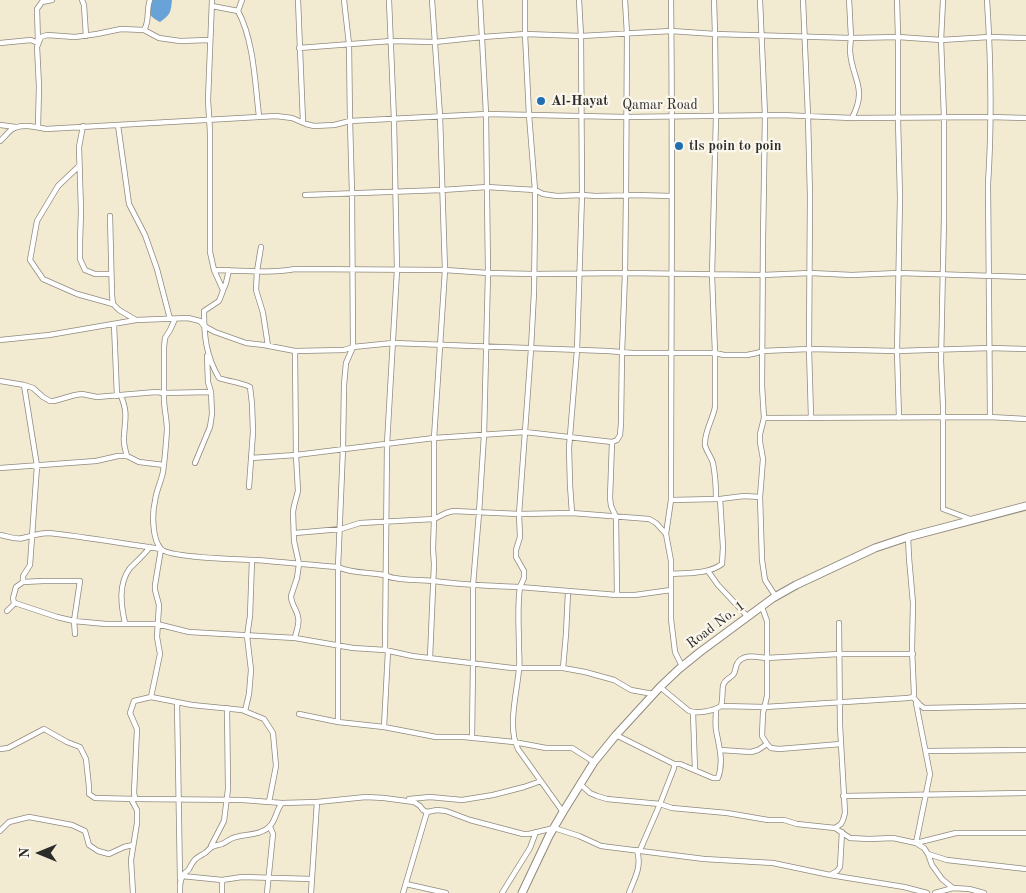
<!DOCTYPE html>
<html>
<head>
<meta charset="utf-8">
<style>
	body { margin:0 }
	#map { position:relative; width:1026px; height:893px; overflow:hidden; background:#f3ead2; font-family:"Old Standard TT",serif }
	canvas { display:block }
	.north { position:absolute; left:15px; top:828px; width:50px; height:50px; -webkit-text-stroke:4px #fbf7ec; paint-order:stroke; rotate:270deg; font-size:14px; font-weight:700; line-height:20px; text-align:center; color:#2b2b2b }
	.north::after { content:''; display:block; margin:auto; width:18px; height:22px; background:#2b2b2b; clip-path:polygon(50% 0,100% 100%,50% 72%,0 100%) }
</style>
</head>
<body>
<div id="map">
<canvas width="1026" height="893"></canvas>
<div class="north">N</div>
</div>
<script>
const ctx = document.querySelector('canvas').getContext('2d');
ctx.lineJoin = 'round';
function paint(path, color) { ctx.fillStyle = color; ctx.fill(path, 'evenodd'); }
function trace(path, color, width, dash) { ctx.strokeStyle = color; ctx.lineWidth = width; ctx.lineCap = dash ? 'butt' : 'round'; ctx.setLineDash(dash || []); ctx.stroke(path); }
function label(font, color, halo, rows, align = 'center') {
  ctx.font = font + ' "Old Standard TT",serif'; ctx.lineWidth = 4.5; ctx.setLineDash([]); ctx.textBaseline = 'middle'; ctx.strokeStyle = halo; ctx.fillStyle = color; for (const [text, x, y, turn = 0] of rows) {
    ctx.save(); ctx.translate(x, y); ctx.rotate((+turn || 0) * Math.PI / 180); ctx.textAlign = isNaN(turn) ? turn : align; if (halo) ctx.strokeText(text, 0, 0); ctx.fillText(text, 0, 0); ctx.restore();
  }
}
const water = new Path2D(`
	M151 0H172C171 12 170 15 160 22 148 16 148 13 151 0Z`);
const minor = new Path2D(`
	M82 0 84 5 86 36
	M212 0 208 100 210 132V252L214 270 223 290
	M298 0 303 122
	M671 0C673 167 671 333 671 500L666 534 671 561V619L675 652 682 666
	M714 0 715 34 716 116 712 275 715 353V407C713 419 704 432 705 445 706 451 711 456 713 463 715 474 716 487 716 498
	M760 0 765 115 763 240 762 386 764 418 760 434V442L763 459 760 497 762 560 765 580 776 597
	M803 0 808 116 810 196 809 349 811 417
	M849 0C850 12 850 23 851 35 851 40 850 46 850 51 852 80 868 87 852 118
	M897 0 898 37V119L900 198 897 351 899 418
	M943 0 941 40 944 117V217L941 361 943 406V509L970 519
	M987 0C991 61 992 123 988 184L990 417
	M212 6 238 11C254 41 255 83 259 116
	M238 11 242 0
	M144 30 159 38 180 41 209 40
	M0 43 31 40 38 43 37 9 42 2 52 0
	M299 48 391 41 435 42 482 37 525 34 581 36 671 31 715 34 851 38 898 37 941 40 989 37 1026 38
	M0 125 16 127
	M118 125 129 204 145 235 157 269 170 319
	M83 126 79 147 81 211 80 242V259L85 270 95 274H111
	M38 127 39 86 37 47 41 37 47 35 75 37 97 34 121 29 144 30C150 21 146 10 150 0
	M0 141C4 138 7 133 11 130 20 123 36 127 46 129L276 116 292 118 306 124 314 126 334 125 350 121 486 114 626 117 781 115 852 118 990 117 1026 118
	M79 166 58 186 37 221 30 260 43 279 77 294 113 304
	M305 195 442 190 487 187 535 190 543 194 557 196 582 195 596 196 634 195 672 196
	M110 216 112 295 113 304 119 310 136 320
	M261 247 257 271 256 290 263 313 268 346
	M214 270C240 270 269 274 295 269L445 270 488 273 534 274 625 273 763 275 810 273 852 275 899 273 1026 277
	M229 270 226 283 219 301 204 311C204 336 206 356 219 378 230 382 240 382 250 387L252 404 253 432 249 487
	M175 319 170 330 165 338 164 347V393L211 392
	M114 324 117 396
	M0 340 49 335 136 320 188 318 200 321 204 326 215 332 246 343 264 345 295 351 344 350 353 347 393 343 608 351 633 353H715L724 355H747L757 353 762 351 809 349 897 351 990 348 1026 349
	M295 351 296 455 298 491 294 506 293 512 294 541 299 564 297 578 291 596C291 604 297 610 298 617 300 625 296 631 295 638
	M0 381 24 385 33 388 43 397 50 401H54L75 395 82 394 97 397 156 392 164 393C163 405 167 418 167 430 166 444 165 458 163 472 161 482 156 491 155 501 152 513 152 539 161 549 170 558 239 559 255 560 283 562 311 565 338 567 353 574 369 572 384 575 388 576 391 578 395 578 408 581 421 579 434 581 462 585 491 586 520 587L524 578V571L516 557V550L520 537 519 514 572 513 570 485 569 448 577 350 582 195 581 36 579 0
	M121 396C128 413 125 419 124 436 123 443 125 449 127 456
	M764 418 990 417 1026 419
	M251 458 296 455 434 438 525 432 612 442
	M195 463 210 427 212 414 211 392 208 382 207 356
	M0 468 96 461 118 456H127L139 462 164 465
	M671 500 717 499
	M572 513 649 519 656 523 666 534
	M295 533 341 529 360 523 434 519 446 513 453 511 519 514 531 349 534 292 535 220V190L529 115 525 34V0
	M0 535C7 536 16 540 23 538 32 536 39 533 49 533 87 537 124 544 161 549L155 585V590L159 605 157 637 160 654 151 697
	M908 537 909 558 913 603 912 649 914 694 913 697 920 705 924 708 1026 706
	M708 571 718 585 748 617
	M671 574C687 573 709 574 722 564L723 547 720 499 744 496 760 497
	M23 582V576L30 565 37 466 24 385
	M617 595 616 517 611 506 610 498 612 442 617 440 620 435 621 423 622 353 625 273 626 195 627 34 625 0
	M14 603 13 598 16 587 23 582 43 581H80L74 621 75 634
	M762 607 767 621V696L763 713 762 736 767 744 771 748 779 749 841 744
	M7 611 15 603 57 617 74 621 106 624H157L189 632 295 638 353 648 385 650 412 656 512 668H563L585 672 614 680 631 690 653 694
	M125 623C121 605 118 584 130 568 137 561 144 555 150 547
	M385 650 387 444 397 270 394 120 389 0
	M430 658 434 564 433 549 434 519V438L445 270 440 116 432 0
	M563 668 566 634 568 592
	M660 687 689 711C698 714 713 711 721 706 723 699 722 693 723 686 724 680 729 679 733 675 736 672 735 667 737 664 742 653 757 657 766 658L839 654H913
	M177 702 180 879
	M916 703 930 774 916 843 956 833H1026
	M721 706 765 707 908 698 913 697
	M245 711 249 694 251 670 247 636 250 616 252 560
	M693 713 695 770
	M299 714 338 722 384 727 436 737H464L514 742 546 748H572L594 762
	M338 722V567L343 448 344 385 346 363 353 347 352 193 350 121 349 44 344 0
	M384 727 388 651
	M616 735 674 764V768L660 804 640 850
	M472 738 473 663V585L479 513 484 435 488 273 486 114 480 0
	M0 749 8 748 44 729 67 742 80 747 86 759 89 787V794L95 798 137 799
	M720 750 751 752 758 750 767 744
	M926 751 1026 750
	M674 764H680L713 778H718C724 762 719 746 716 730 715 723 716 716 716 709
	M580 784 590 793 597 796 607 799 660 804 672 808 727 813 768 820H784L797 824 835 828 841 824 843 820 845 813 840 726 839 623
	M843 796 1026 793
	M131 799 137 810V823L131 860 133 893
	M409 799 430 797 462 800 493 795 524 787 541 781
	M269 802 276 766 273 733 264 719 242 710 192 705 151 697 134 701 130 713 137 729 134 793 135 798 137 799 243 800 282 803
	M563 812 518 749C507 727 517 693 519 669 520 662 519 655 519 649 519 628 517 607 520 587L617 595H635L671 590
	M835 828 850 838 869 839 893 838 916 843 924 848 928 854 932 865 942 879 948 884 953 888 969 889 984 893
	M0 831 9 822 29 817 72 825 85 831 89 845 98 851 109 854 124 847 133 845
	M211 846 224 821 228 789 227 708
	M928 854 947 860 1026 869
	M830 875 904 887 927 893
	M182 876 222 880 242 877 312 879
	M406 884 446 893
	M180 893C180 887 179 880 184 874 188 869 185 874 189 869 195 858 195 859 205 853 209 850 210 847 214 846 217 845 219 845 222 844 227 842 230 838 236 837 246 834 261 835 269 827 276 821 276 810 282 803L317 802 366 797 384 798 414 802 420 806 423 810 427 812 437 810 446 811 470 820 523 834H529L554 828 579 836 601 846 704 859 773 863 830 875 837 871 840 867 842 832
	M222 893V880
	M267 893 273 834 270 827
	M311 893 317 802
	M403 893 427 812
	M502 893 530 848 536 832
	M629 893C635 877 642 867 637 850
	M935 893 953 888`);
const highway = new Path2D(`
	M522 893 549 836 563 812 594 762 616 735 660 687 679 669 700 652 773 598 796 585 875 548 908 537 1026 506`);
const markers = [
	[541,101,5,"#1f6fb2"],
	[679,146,5,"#1f6fb2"]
];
const poiNames = [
	["Al-Hayat",551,101],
	["tls poin to poin",689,146]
];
const streetNames = [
	["Qamar Road",660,105],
	["Road No. 1",716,625,-37]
];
paint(water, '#68a3d8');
trace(minor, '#8f8a7e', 6);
trace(highway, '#8f8a7e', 9);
trace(minor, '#fff', 4.5);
trace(highway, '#fff', 7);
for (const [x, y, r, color] of markers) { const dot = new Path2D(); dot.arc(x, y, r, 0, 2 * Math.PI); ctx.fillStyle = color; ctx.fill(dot); trace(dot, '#fbf7ec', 2); }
label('bold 14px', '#2b2b2b', '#fbf7ec', poiNames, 'left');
label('14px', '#2b2b2b', '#fbf7ec', streetNames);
</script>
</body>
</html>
